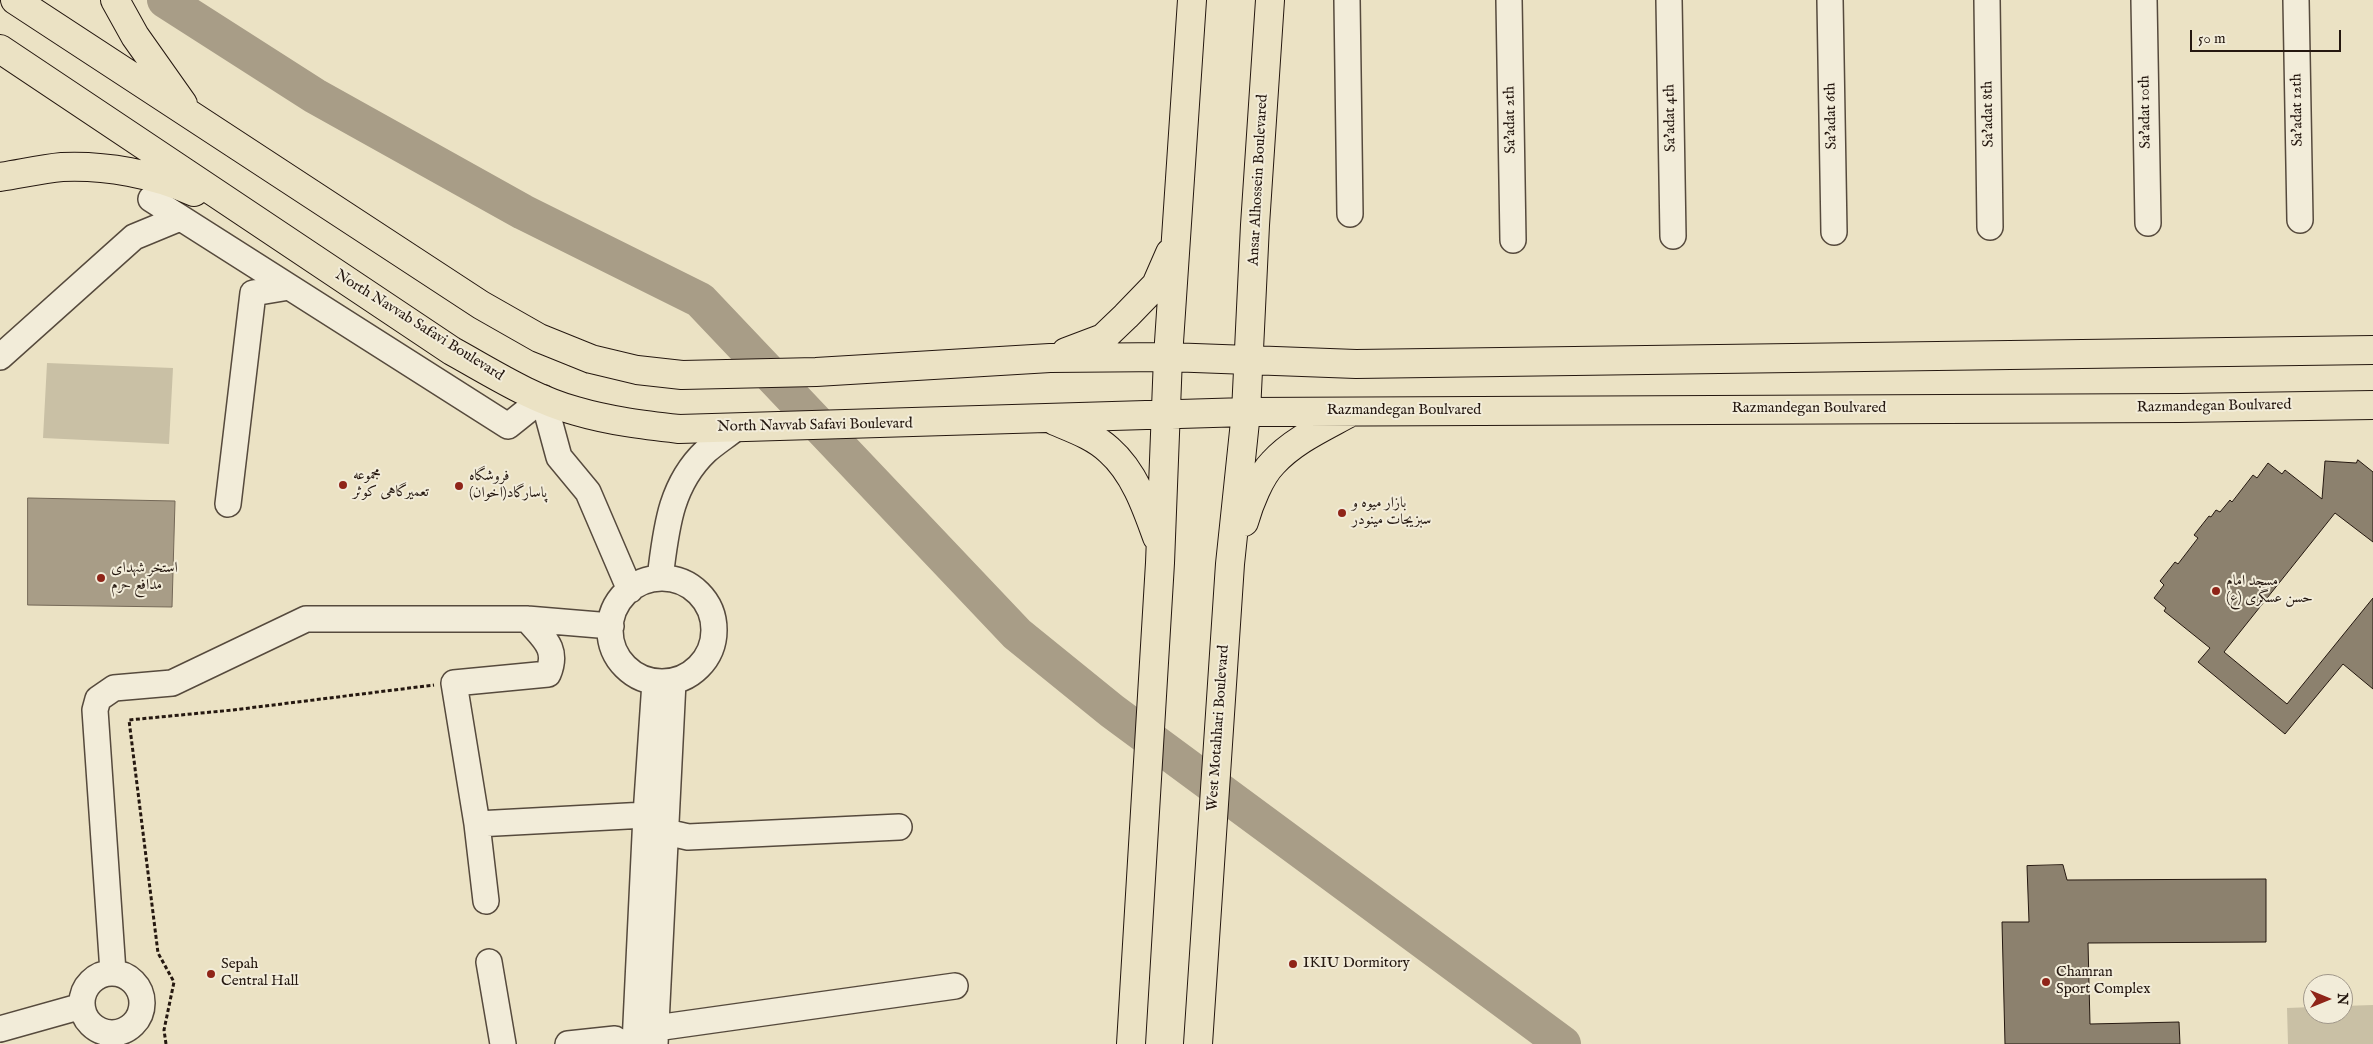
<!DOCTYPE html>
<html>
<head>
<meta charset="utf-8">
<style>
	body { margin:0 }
	#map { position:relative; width:2373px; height:1044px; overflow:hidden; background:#ebe2c4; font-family:"IM FELL English",serif }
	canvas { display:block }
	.north { position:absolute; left:2303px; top:974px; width:50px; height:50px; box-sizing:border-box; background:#f2ecd9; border:1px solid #a09789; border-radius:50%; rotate:90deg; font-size:14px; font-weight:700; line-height:20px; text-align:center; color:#251810 }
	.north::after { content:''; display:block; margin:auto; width:18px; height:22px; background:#8f2418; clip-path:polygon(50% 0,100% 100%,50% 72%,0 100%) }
	.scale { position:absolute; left:2190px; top:30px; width:151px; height:22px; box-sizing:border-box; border:2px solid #251810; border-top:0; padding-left:6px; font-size:15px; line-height:18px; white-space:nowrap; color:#251810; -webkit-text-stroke:4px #f2ecd9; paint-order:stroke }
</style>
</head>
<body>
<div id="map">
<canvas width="2373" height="1044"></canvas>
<div class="north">N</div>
<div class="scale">50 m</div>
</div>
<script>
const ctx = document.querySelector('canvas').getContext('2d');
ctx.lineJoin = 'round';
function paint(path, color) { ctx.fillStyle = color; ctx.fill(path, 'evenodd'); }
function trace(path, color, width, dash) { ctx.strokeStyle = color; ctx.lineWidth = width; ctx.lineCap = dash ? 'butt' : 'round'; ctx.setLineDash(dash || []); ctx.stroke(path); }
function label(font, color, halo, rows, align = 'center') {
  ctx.font = font + ' "IM FELL English",Amiri,serif'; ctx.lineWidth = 4; ctx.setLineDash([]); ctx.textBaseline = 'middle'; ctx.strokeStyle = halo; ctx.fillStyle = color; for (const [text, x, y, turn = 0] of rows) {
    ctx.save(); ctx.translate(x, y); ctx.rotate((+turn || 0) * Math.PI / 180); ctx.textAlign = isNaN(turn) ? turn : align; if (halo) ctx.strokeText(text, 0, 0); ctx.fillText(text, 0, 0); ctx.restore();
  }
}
const green = new Path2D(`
	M47 363 173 368 169 444 43 438Z
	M2373 1005V1044H2288L2287 1008 2313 1007V1014H2343V1006Z`);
const water = new Path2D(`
	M28 498 175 501 172 607 28 605Z`);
const river = new Path2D(`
	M165 0 315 96 523 212 700 300 1017 634 1112 711 1563 1044`);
const building = new Path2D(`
	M2358 460 2373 472V542L2335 513 2224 652 2287 704 2373 598V689L2343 664 2285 734 2198 662 2210 648 2164 611 2166 608 2154 598 2164 585 2160 581 2175 562 2178 564 2198 538 2194 535 2209 516 2211 517 2216 510 2220 512 2230 500 2232 502 2253 475 2257 478 2268 463 2282 474 2285 470 2322 499 2325 461 2356 463Z
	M2063 865 2067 880 2266 879V942L2088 943 2090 1024 2179 1022 2180 1044H2005L2002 922H2029L2027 866Z`);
const path = new Path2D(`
	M166 1044 164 1030 174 982 158 953 129 720 233 710 434 685`);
const minor = new Path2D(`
	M1347 0 1350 214
	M1509 0 1513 240
	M1669 0 1673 236
	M1830 0 1834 232
	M1987 0 1990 227
	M2144 0 2148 223
	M2296 0 2300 220
	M151 199 508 426 543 398 559 457 588 492 630 590
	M0 357 134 237 180 218
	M228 504 253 293 289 287
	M660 578C666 532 669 486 706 451 715 443 726 436 736 428
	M610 630a52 52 0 1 1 104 0a52 52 0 1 1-104 0Z
	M527 619C543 638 559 648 548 674L454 683 477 824 646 815 666 832 688 837 899 827
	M477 824 486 901
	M489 962 503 1044
	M113 972 95 710 98 699 114 688 172 683 306 619H527L611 626
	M82 1003a30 30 0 1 1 60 0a30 30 0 1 1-60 0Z
	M641 1028H656L955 986
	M0 1029 82 1006
	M568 1044 615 1039
	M635 1044 646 815 655 682
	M655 1044 673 682`);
const major = new Path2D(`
	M15 0 481 305 539 338 591 359 637 370 682 375 816 372 1050 358 1168 357 1356 364 2373 350
	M115 0 135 36 183 104
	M0 49 452 351C492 373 532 399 576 411 610 421 644 425 679 429L1246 412 2180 408 2373 405
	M0 177C20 174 41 169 62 167 106 165 154 174 194 192
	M1066 352 1103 338 1126 316 1156 285 1170 253
	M1055 421C1074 429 1094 436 1109 450 1134 472 1146 506 1157 537
	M1244 522C1249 504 1260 476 1273 463 1294 440 1324 427 1351 412
	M1131 1044 1160 563 1168 357 1192 0
	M1198 1044 1230 564 1246 412 1255 225 1270 0`);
const markers = [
	[343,485,5,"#8f2418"],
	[459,486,5,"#8f2418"],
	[1342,513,5,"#8f2418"],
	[101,578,5,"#8f2418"],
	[2216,591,5,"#8f2418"],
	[1293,964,5,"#8f2418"],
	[211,974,5,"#8f2418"],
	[2046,982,5,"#8f2418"]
];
const streetNames = [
	["Sa'adat 12th",2298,110,-91],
	["Sa'adat 10th",2146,112,-91],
	["Sa'adat 8th",1989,114,-91],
	["Sa'adat 6th",1832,116,-91],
	["Sa'adat 4th",1671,118,-91],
	["Sa'adat 2th",1511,120,-91],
	["Ansar Alhossein Boulevared",1259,180,-87],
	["North Navvab Safavi Boulevard",419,326,32],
	["Razmandegan Boulvared",2214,407,-1],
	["Razmandegan Boulvared",1809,409],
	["Razmandegan Boulvared",1404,411],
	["North Navvab Safavi Boulevard",815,426,-1],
	["West Motahhari Boulevard",1219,728,-86]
];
const poiNames = [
	["مجموعه",353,476],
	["تعمیرگاهی کوثر",353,493],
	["فروشگاه",469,477],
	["پاسارگاد(اخوان)",469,494],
	["بازار میوه و",1352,504],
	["سبزیجات مینودر",1352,521],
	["استخر شهدای",111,569],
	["مدافع حرم",111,586],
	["مسجد امام",2226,582],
	["حسن عسگری (ع)",2226,599],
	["IKIU Dormitory",1303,964],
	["Sepah",221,965],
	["Central Hall",221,982],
	["Chamran",2056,973],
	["Sport Complex",2056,990]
];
paint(green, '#c9c0a5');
paint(water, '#a89d87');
trace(water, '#746857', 1);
trace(river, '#a89d87', 36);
paint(building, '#8c816e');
trace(building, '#251810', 1);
trace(minor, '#564a3d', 28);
trace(major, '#251810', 30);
trace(path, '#251810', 3, [4, 2.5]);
trace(minor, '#f2ecd9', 25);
trace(major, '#ebe2c4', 28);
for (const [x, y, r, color] of markers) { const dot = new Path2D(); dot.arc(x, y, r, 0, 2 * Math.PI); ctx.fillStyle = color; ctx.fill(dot); trace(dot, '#f2ecd9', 2); }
label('15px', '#251810', '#f2ecd9', streetNames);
label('15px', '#251810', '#f2ecd9', poiNames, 'left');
</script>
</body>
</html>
